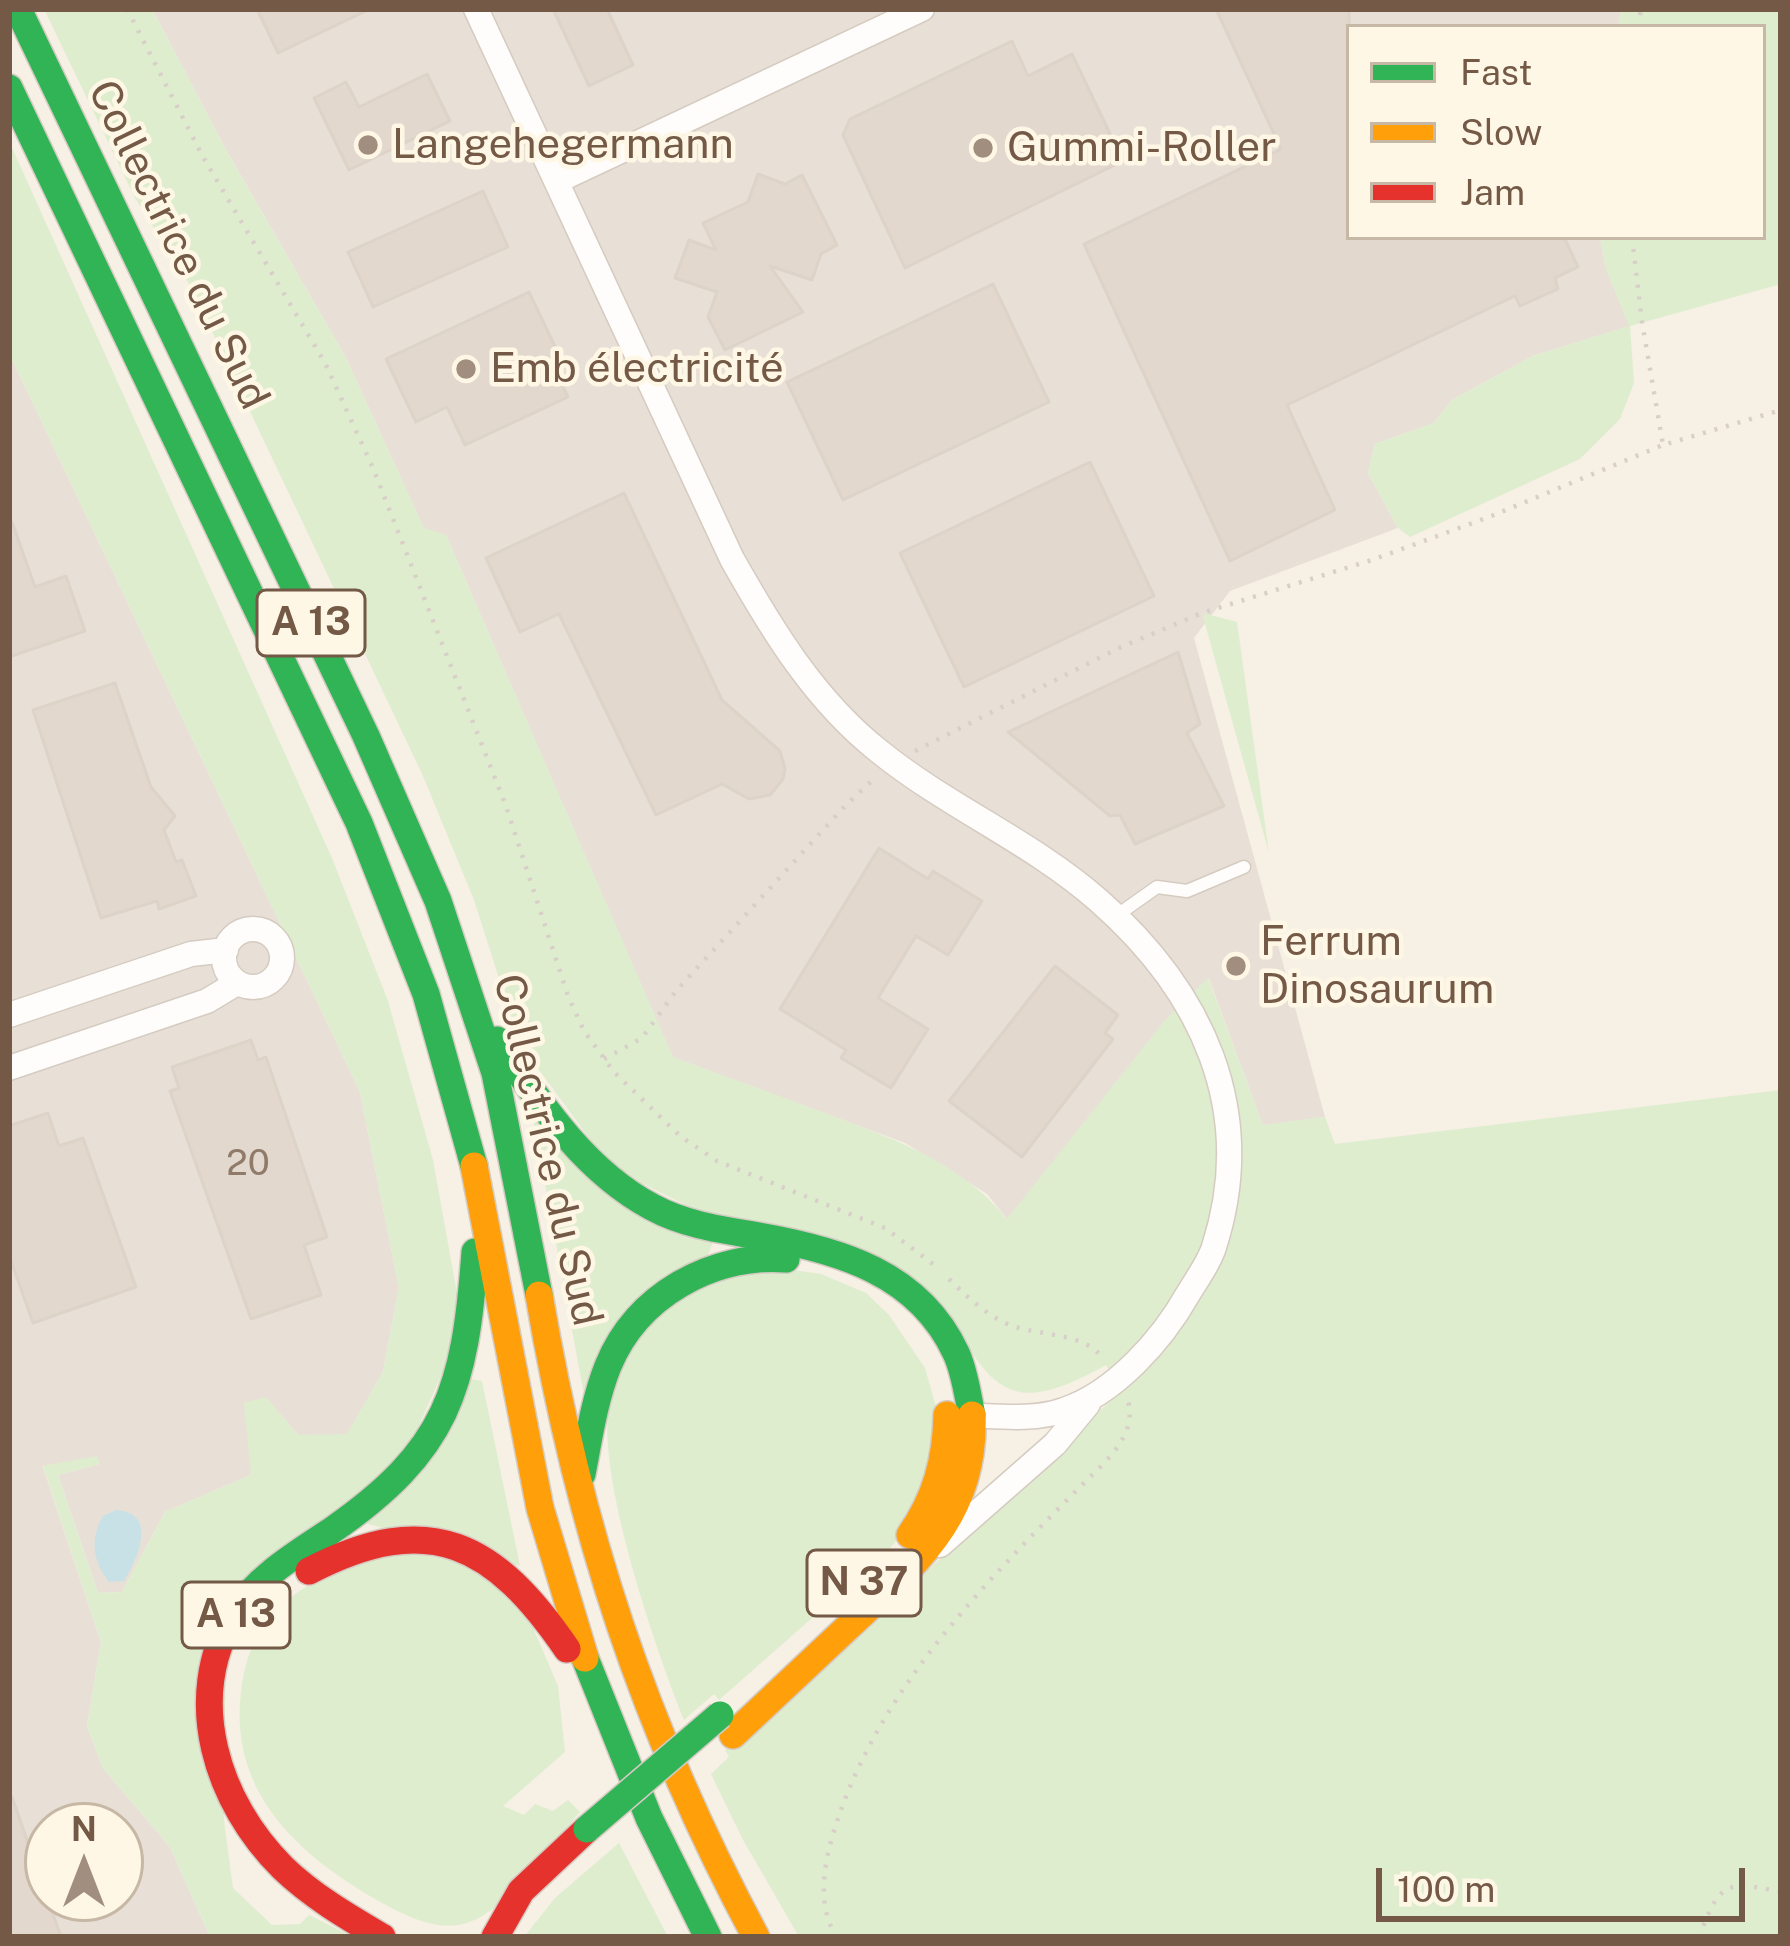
<!DOCTYPE html>
<html>
<head>
<meta charset="utf-8">
<style>
	body { margin:0 }
	#map { position:relative; width:1790px; height:1946px; overflow:hidden; background:#f6f0e5; font-family:"Public Sans",sans-serif }
	canvas { display:block }
	.frame { position:absolute; inset:0; border:12px solid #735946; pointer-events:none }
	.legend { position:absolute; left:1346px; top:24px; width:420px; height:216px; box-sizing:border-box; background:#fff7e5; border:3px solid #c7b8a5; margin:0; padding:15px 21px; list-style:none; font-size:36px; color:#735946 }
	.legend li { display:flex; align-items:center; gap:24px; height:60px }
	.legend b { width:60px; border:3px solid #c7b8a5 }
	.north { position:absolute; left:24px; top:1802px; width:120px; height:120px; box-sizing:border-box; background:#fff7e5; border:3px solid #c7b8a5; border-radius:50%; rotate:0deg; font-size:33px; font-weight:700; line-height:48px; text-align:center; color:#735946 }
	.north::after { content:''; display:block; margin:auto; width:42px; height:54px; background:#a18e7e; clip-path:polygon(50% 0,100% 100%,50% 72%,0 100%) }
	.scale { position:absolute; left:1376px; top:1868px; width:369px; height:54px; box-sizing:border-box; border:6px solid #735946; border-top:0; padding-left:15px; font-size:36px; line-height:42px; white-space:nowrap; color:#735946; -webkit-text-stroke:9px #fff7e5; paint-order:stroke }
</style>
</head>
<body>
<div id="map">
<canvas width="1790" height="1946"></canvas>
<div class="frame"></div>
<ul class="legend">
<li><b style="height:15px;background:#30b455"></b>Fast</li>
<li><b style="height:15px;background:#ff9f0a"></b>Slow</li>
<li><b style="height:15px;background:#e5322d"></b>Jam</li>
</ul>
<div class="north">N</div>
<div class="scale">100 m</div>
</div>
<script>
const ctx = document.querySelector('canvas').getContext('2d');
ctx.lineJoin = 'round';
function paint(path, color) { ctx.fillStyle = color; ctx.fill(path, 'evenodd'); }
function trace(path, color, width, dash) { ctx.strokeStyle = color; ctx.lineWidth = width; ctx.lineCap = dash ? 'butt' : 'round'; ctx.setLineDash(dash || []); ctx.stroke(path); }
function label(font, color, halo, rows, align = 'center') {
  ctx.font = font + ' "Public Sans",sans-serif'; ctx.lineWidth = 9; ctx.setLineDash([]); ctx.textBaseline = 'middle'; ctx.strokeStyle = halo; ctx.fillStyle = color; for (const [text, x, y, turn = 0] of rows) {
    ctx.save(); ctx.translate(x, y); ctx.rotate((+turn || 0) * Math.PI / 180); ctx.textAlign = isNaN(turn) ? turn : align; if (halo) ctx.strokeText(text, 0, 0); ctx.fillText(text, 0, 0); ctx.restore();
  }
}
const industrial = new Path2D(`
	M152 9H1621L1618 27H1349V237H1600L1606 269 1630 326 1533 356 1452 400 1434 423 1375 444 1368 473 1398 528 1230 591 1194 638 1325 1117 1263 1126 1209 979 1007 1219 987 1194 905 1143 672 1057 446 535 424 529 346 358 225 148Z
	M9 353 360 1092 399 1288 383 1372 347 1435H298L266 1398 251 1475 165 1512 122 1592 98 1593 58 1475 99 1464 43 1467 101 1642 87 1726 103 1768 170 1847 210 1937H9ZM48 1826H120V1898H48Z`);
const green = new Path2D(`
	M44 9H152L225 148 346 358 424 528 446 535 673 1057C720 1074 767 1092 814 1109 885 1136 957 1158 1007 1219L1166 1019 1208 978 1263 1125 1325 1117 1335 1144 1781 1090V1937H799L742 1838 711 1774 729 1757 725 1750 977 1526 1122 1390 1106 1365C1008 1420 992 1390 943 1304L710 1217 611 1168 520 1044 474 900 423 776 191 287 135 198Z
	M1621 9H1781V284L1630 326 1634 383 1620 419 1580 459 1410 537 1398 528 1368 473 1375 444 1434 423 1452 400 1533 356 1629 326 1606 269 1600 237H1763V27H1618Z
	M9 141 332 858 388 1001 433 1160 458 1299 455 1345 406 1454 226 1598 224 1821 233 1888 272 1925 300 1924 309 1915 353 1937H210L170 1847 103 1768 87 1726 101 1642 43 1466 97 1456 100 1464 58 1475 98 1593 122 1592 165 1512 251 1475 244 1403 266 1397 298 1435 347 1434 383 1372 399 1288 360 1092 9 353Z
	M1202 613 1237 622 1269 853Z
	M530 1103 715 1236 707 1258 585 1400Z
	M773 1267 821 1274 866 1293 889 1315 925 1368 938 1414 920 1511 887 1552 719 1700 714 1694 684 1720C655 1647 596 1477 609 1402 615 1365 654 1312 685 1291 703 1279 750 1273 773 1267Z
	M471 1379 482 1381 520 1566 361 1522Z
	M388 1548 480 1566 531 1623 558 1686 565 1752 503 1806 524 1815 535 1804 553 1811 568 1800 580 1812C551 1844 505 1915 463 1924 433 1931 402 1914 377 1900 297 1854 229 1792 241 1692 245 1660 254 1633 277 1610 307 1579 349 1566 388 1548Z
	M619 1843 668 1937H524L555 1898Z`);
const water = new Path2D(`
	M116 1510C159 1513 137 1559 124 1581L109 1582C92 1561 90 1538 103 1516Z`);
const building = new Path2D(`
	M257 9H370L278 53Z
	M553 9H607L633 65 589 86Z
	M1216 9H1349V237H1564L1578 267 1555 278 1558 289 1520 306 1515 296 1287 405 1335 510 1230 561 1084 244 1281 149Z
	M1012 41 1028 76 1072 54 1123 161 905 268 843 135 850 119Z
	M427 74 450 121 349 170 314 98 346 82 359 107Z
	M758 174 785 184 802 175 837 245 821 254 812 280 770 266 803 312 725 350 708 317 717 292 675 278 689 240 716 250 703 223 748 202Z
	M483 191 508 247 373 307 348 252Z
	M993 284 1049 402 843 500 787 382Z
	M529 292 559 355 550 359 568 397 465 445 447 407 416 422 386 359Z
	M1090 462 1154 596 964 687 900 553Z
	M624 493 722 700 780 751 785 769 783 779 770 795 749 799 722 784 656 815 559 614 520 632 486 558Z
	M12 522 35 587 66 576 85 631 9 657V523Z
	M1178 652 1200 724 1187 733 1224 806 1135 844 1120 815 1110 816 1008 732Z
	M115 683 151 787 175 816 164 830 176 862 182 860 196 896 159 909 157 901 101 918 33 710Z
	M879 848 928 879 933 871 982 901 948 955 916 936 878 998 928 1029 891 1088 841 1058 846 1050 780 1009Z
	M1055 966 1118 1015 1105 1033 1113 1039 1022 1157 949 1101Z
	M251 1040 258 1060 266 1057 327 1237 304 1245 321 1295 251 1319 170 1091 179 1088 172 1067Z
	M48 1113 59 1146 83 1138 136 1287 33 1323 9 1255V1126Z
	M12 1797 61 1937H9V1798Z`);
const path = new Path2D(`
	M127 9 203 157 325 363 373 468 506 806 568 996 584 1031 614 1072 680 1136 717 1161 885 1228 937 1267
	M1638 27 1641 9
	M1632 237 1642 322 1663 445 1781 410
	M915 751 1121 647 1202 613 1372 560 1489 517 1663 445
	M604 1059 642 1038 676 991 846 805 876 777
	M949 1279C965 1295 981 1310 1001 1321 1032 1338 1084 1329 1104 1360
	M837 1937C816 1907 824 1863 834 1831 877 1690 987 1580 1089 1478 1110 1458 1137 1432 1128 1401
	M1699 1937C1720 1882 1725 1880 1781 1892`);
const lane = new Path2D(`
	M1116 916 1157 887 1187 891 1244 867`);
const street = new Path2D(`
	M476 9 732 559C772 630 815 701 880 752 948 807 1032 842 1098 900 1202 991 1258 1110 1214 1247 1209 1263 1197 1279 1188 1294 1162 1340 1115 1393 1064 1410 1034 1421 996 1416 965 1415
	M557 181 922 9
	M224 958a29 29 0 1 1 58 0a29 29 0 1 1-58 0Z
	M9 1015 191 954 226 950
	M9 1068 207 1001 237 983
	M940 1545 1055 1444 1088 1404`);
const fast = new Path2D(`
	M18 9 366 736 438 901 495 1073 539 1295
	M9 88 359 823 426 994 474 1166
	M497 1040C540 1103 583 1170 652 1207 685 1225 723 1230 759 1236 839 1250 919 1273 956 1353 965 1372 967 1394 972 1415
	M582 1474C589 1438 594 1401 608 1366 637 1295 712 1254 786 1259
	M234 1614C256 1578 296 1554 331 1531 448 1450 465 1390 475 1252
	M585 1658 649 1818 708 1937`);
const slow = new Path2D(`
	M474 1166 540 1508 585 1658
	M539 1295C579 1530 643 1726 756 1937
	M910 1535C936 1498 946 1460 947 1415
	M733 1735C771 1699 809 1664 847 1628 915 1564 976 1517 972 1415`);
const jam = new Path2D(`
	M309 1571C430 1508 495 1544 567 1649
	M234 1614C183 1699 217 1803 283 1868 312 1896 348 1917 382 1937
	M495 1937 521 1891 587 1829`);
const fastBridge = new Path2D(`
	M587 1829 720 1715`);
const markers = [
	[368,145,12,"#a18e7e"],
	[983,148,12,"#a18e7e"],
	[466,369,12,"#a18e7e"],
	[1236,966,12,"#a18e7e"]
];
const numberNames = [
	["20",248,1164]
];
const shields = [
	[311,623,108],
	[864,1583,114],
	[236,1615,108]
];
const shieldNames = [
	["A 13",311,623],
	["N 37",864,1583],
	["A 13",236,1615]
];
const poiNames = [
	["Langehegermann",392,145],
	["Gummi-Roller",1007,148],
	["Emb électricité",490,369],
	["Ferrum",1260,942],
	["Dinosaurum",1260,990]
];
const streetNames = [
	["Collectrice du Sud",178,245,64],
	["Collectrice du Sud",547,1150,77]
];
paint(industrial, '#e8e0d7');
paint(green, '#dfedcf');
paint(water, '#c7e1e6');
paint(building, '#e2d8cd');
trace(building, '#ded3c8', 3);
trace(lane, '#d5cbc1', 15);
trace(street, '#d5cbc1', 27);
trace(fast, '#d5cbc3', 30);
trace(slow, '#d5cbc3', 30);
trace(jam, '#d5cbc3', 30);
trace(path, '#d7cfc8', 4.5, [3, 9]);
trace(lane, '#fefdfb', 12);
trace(street, '#fefdfb', 24);
trace(fast, '#30b455', 27);
trace(slow, '#ff9f0a', 27);
trace(jam, '#e5322d', 27);
trace(fastBridge, '#d5cbc3', 30, []);
trace(fastBridge, '#30b455', 27);
for (const [x, y, r, color] of markers) { const dot = new Path2D(); dot.arc(x, y, r, 0, 2 * Math.PI); ctx.fillStyle = color; ctx.fill(dot); trace(dot, '#fff7e5', 4.5); }
label('36px', '#907b6a', null, numberNames);
for (const [x, y, w] of shields) { const box = new Path2D(); box.roundRect(x - w / 2, y - 33, w, 66, 9); ctx.fillStyle = '#fff7e5'; ctx.fill(box); trace(box, '#735946', 3); }
label('bold 39px', '#735946', null, shieldNames);
label('42px', '#735946', '#fff7e5', poiNames, 'left');
label('42px', '#735946', '#fff7e5', streetNames);
</script>
</body>
</html>
